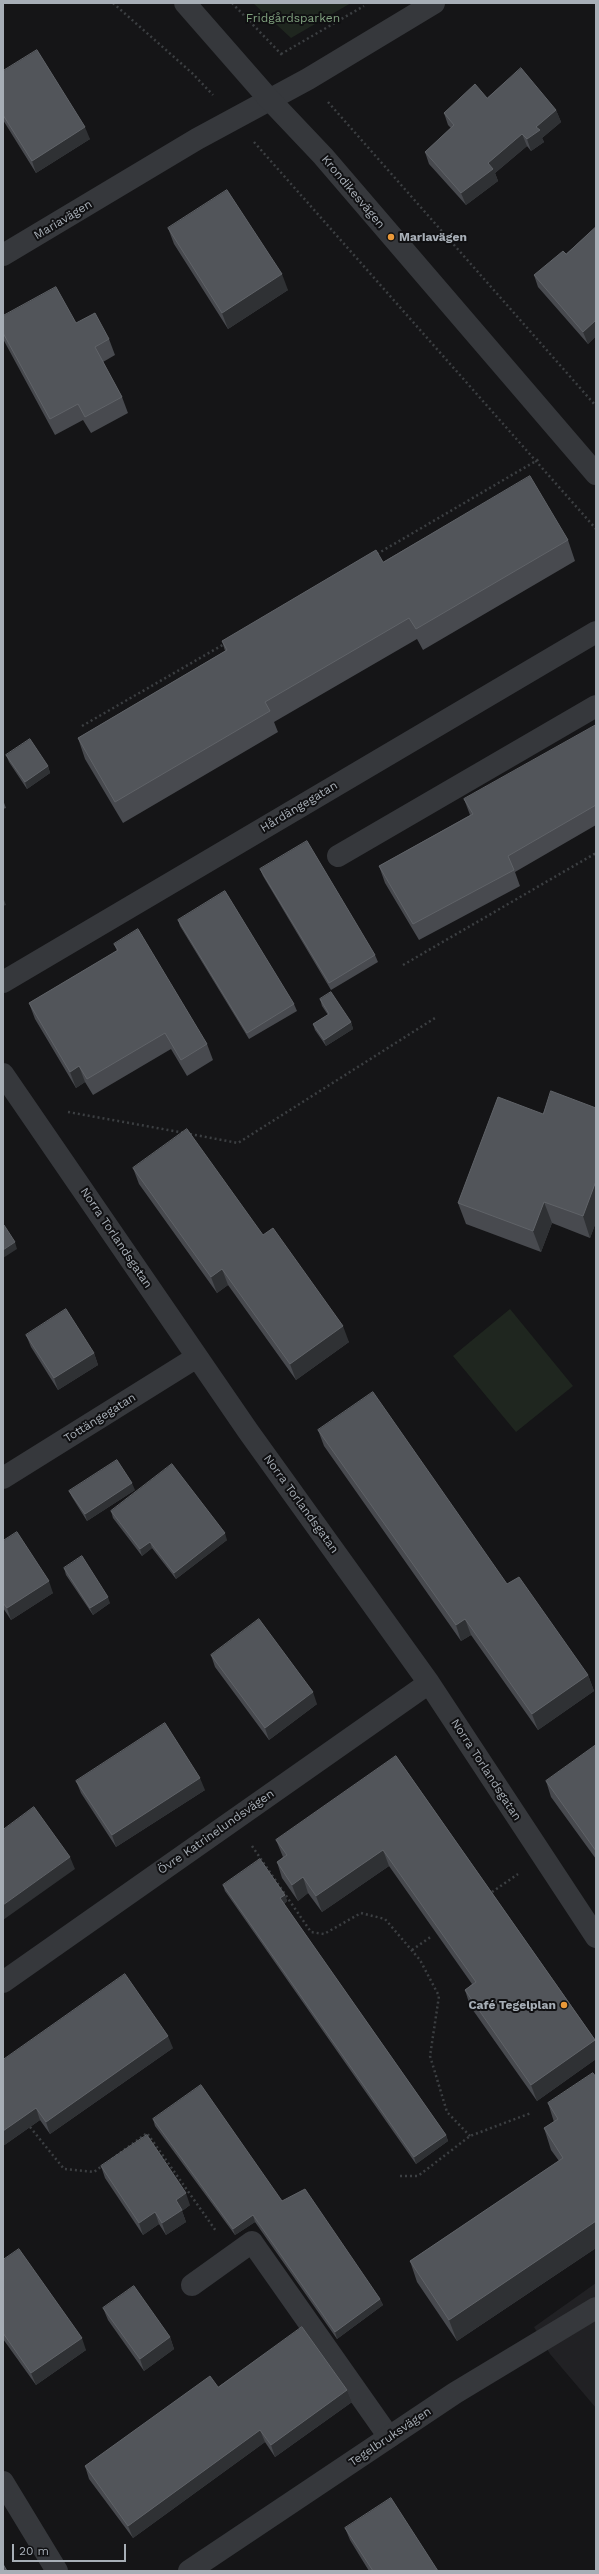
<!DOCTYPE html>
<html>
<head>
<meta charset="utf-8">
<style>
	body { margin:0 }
	#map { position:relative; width:599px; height:2574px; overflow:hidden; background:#151517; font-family:"Work Sans",sans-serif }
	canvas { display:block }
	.frame { position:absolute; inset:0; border:4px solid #a7aeb6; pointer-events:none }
	.scale { position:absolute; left:12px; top:2544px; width:114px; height:18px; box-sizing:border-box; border:2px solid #a7aeb6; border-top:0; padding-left:5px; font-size:12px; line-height:14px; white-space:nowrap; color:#a7aeb6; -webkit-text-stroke:3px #101012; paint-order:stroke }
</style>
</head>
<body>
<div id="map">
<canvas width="599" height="2574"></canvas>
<div class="frame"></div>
<div class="scale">20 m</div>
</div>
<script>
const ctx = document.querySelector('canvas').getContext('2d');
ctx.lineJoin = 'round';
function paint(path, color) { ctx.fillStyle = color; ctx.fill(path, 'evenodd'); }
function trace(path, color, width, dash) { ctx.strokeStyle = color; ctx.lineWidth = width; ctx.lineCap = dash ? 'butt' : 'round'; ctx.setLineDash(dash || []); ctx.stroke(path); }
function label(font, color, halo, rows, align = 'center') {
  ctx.font = font + ' "Work Sans",sans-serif'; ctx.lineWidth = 4; ctx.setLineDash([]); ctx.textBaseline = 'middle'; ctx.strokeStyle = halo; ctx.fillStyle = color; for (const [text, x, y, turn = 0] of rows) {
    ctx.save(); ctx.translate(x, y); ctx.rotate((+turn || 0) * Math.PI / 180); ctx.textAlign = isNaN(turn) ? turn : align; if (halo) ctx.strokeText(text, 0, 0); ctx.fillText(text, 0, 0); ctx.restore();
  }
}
const built = new Path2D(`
	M596 2283V2408L550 2354 534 2327Z`);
const green = new Path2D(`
	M253 3H351L291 38Z
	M510 1309 573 1386 516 1432 453 1356Z`);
const path = new Path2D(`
	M113 3 192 73 213 95
	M232 3 283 56
	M281 54 364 6
	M328 102 596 406
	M254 142 596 529
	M377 554 541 458
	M82 726 226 643
	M403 965 596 853
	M68 1112 185 1133
	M190 1134 238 1143 435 1018
	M252 1846 311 1932 324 1934 361 1913 385 1919 420 1960 439 1996 430 2056 447 2112 470 2136
	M492 1892 518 1874
	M412 1950 432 1936
	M30 2127 64 2169 94 2172 103 2165
	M112 2159 147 2133 216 2231
	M400 2176H418L470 2136 531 2113`);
const service = new Path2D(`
	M338 856 596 706
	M192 2285 252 2242 389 2437`);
const minor = new Path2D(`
	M3 255 197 139 308 79 434 3
	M3 982 596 632
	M3 1074 248 1431 429 1683 596 1937
	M3 1478 197 1357
	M3 1982 429 1683
	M3 2482 57 2571
	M189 2571 455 2393 596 2308`);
const tertiary = new Path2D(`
	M185 3 269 99 323 156 596 474`);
const wall = new Path2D(`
	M3 71 90 139 36 173 3 120Z
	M487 98 556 110 561 122 542 138 544 142 531 151 527 146 495 173 498 181 466 205 429 164 425 152 451 128 448 125 444 113Z
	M596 227V336L588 344 538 287 534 275 566 254Z
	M168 228 288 290 228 329 174 244Z
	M3 316 76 323 109 339 115 355 103 362 122 397 128 413 91 433 83 420 55 435 3 339Z
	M568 540 575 561 423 650 417 639 274 722 278 732 123 823 85 759 78 738 225 651 222 641 383 562Z
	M596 725V825L515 872 520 886 419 940 385 883 379 866 470 815 464 799Z
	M6 755 48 766 50 773 27 789 9 762Z
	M3 800 6 808 3 809Z
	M260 869 375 955 378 962 331 990 263 876Z
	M178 920 294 1004 297 1011 249 1039 180 926Z
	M114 944 207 1044 213 1060 187 1076 171 1049 93 1095 85 1082 76 1088 35 1019 29 1003 117 951Z
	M320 999 351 1022 353 1029 326 1046 315 1030 313 1024 328 1015 322 1006Z
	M596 1108V1222L590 1238 552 1223 541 1252 466 1224 458 1203Z
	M133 1168 263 1235 349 1342 296 1380 228 1285 217 1293 139 1184Z
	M26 1335 94 1353 98 1365 58 1390 31 1347Z
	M318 1430 588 1675 594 1691 538 1730 471 1635 461 1641 324 1446Z
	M135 1490 87 1521 72 1497 69 1491Z
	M111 1511 227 1540 176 1579 152 1548 142 1556 113 1518Z
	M3 1541 53 1593 11 1620 3 1608Z
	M64 1568 110 1603 93 1615 66 1575Z
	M211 1655 317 1704 269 1740 215 1667Z
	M596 1745V1859L551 1797 546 1781Z
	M396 1756 596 2041V2059L537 2101 470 2006 465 1990 472 1984 389 1866 322 1912 308 1893 298 1901 282 1878 277 1862 283 1857 276 1840Z
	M76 1781 205 1790 116 1847 81 1793Z
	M223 1885 285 1895 287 1901 284 1904 446 2135 448 2141 416 2164 225 1891Z
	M173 2048 50 2134 40 2120 3 2146V2060Z
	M593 2073 596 2248 457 2341 417 2282 410 2261 559 2161 551 2150 544 2128 554 2122 548 2103Z
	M153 2119 282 2201 380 2299 383 2305 337 2339 255 2222 235 2235 155 2126Z
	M101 2166 190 2205 182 2211 186 2222 166 2235 159 2224 143 2235 105 2178Z
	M3 2260 86 2350 36 2385 3 2339Z
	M103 2308 170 2337 174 2349 144 2371 108 2320Z
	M218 2387 347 2390 352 2402 275 2457 265 2442 133 2538 89 2479 85 2466Z
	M345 2528 438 2571H369L350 2540Z`);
const shadedWall = new Path2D(`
	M556 110 561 122 542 138 544 142 531 151 527 139 536 127Z
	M85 127 90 139 36 173 32 161Z
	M522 134 527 146 495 173 498 181 466 205 461 193 488 163Z
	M282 274 288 290 228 329 222 313Z
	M596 320V336L588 344 583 332Z
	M48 766 50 773 27 789 25 782Z
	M3 897 6 905 3 906Z
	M351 1022 353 1029 326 1046 324 1040Z
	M79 1066 85 1082 76 1088 70 1072Z
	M596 1181V1222L590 1238 583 1216Z
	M544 1202 552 1223 541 1252 533 1231Z
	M15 1242 17 1249 3 1258V1250Z
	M222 1269 228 1285 217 1293 211 1277Z
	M343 1326 349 1342 296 1380 290 1364Z
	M94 1353 98 1365 58 1390 54 1378Z
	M132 1483 135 1490 87 1521 85 1514Z
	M225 1533 227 1540 176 1579 174 1573Z
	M150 1542 152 1548 142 1556 140 1549Z
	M49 1581 53 1593 11 1620 7 1608Z
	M108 1597 110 1603 93 1615 90 1608Z
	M465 1619 471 1635 461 1641 456 1625Z
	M588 1675 594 1691 538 1730 532 1714Z
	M313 1692 317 1704 269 1740 265 1728Z
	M200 1778 205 1790 116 1847 112 1835Z
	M383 1850 389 1866 322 1912 316 1896Z
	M70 1857 75 1869 3 1920V1905Z
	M303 1877 308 1893 298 1901 292 1885Z
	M285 1895 287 1901 282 1905 280 1898Z
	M168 2036 173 2048 50 2134 46 2122Z
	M595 2040 596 2041V2059L537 2101 531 2085Z
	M36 2108 40 2120 3 2146V2131Z
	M446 2135 448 2141 416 2164 414 2157Z
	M186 2193 190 2205 182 2211 186 2222 166 2235 162 2223 176 2200Z
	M155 2212 159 2224 143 2235 139 2223Z
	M253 2215 255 2222 235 2235 233 2229Z
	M596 2221V2248L457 2341 449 2320Z
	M380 2299 383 2305 337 2339 335 2332Z
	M170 2337 174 2349 144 2371 140 2359Z
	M82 2338 86 2350 36 2385 31 2373Z
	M347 2390 352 2402 275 2457 271 2445Z
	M260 2430 265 2442 133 2538 128 2526Z`);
const building = new Path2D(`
	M37 50 85 127 32 161 3 115V71Z
	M521 68 556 110 536 127 540 130 527 139 522 134 488 163 493 169 461 193 425 152 454 125 444 113 475 84 487 98Z
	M227 190 282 274 222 313 168 228Z
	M596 227V320L583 332 534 275 563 251 566 254Z
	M56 287 76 323 95 313 109 339 95 347 122 397 85 417 78 404 50 419 3 333V316Z
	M530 476 568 540 416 629 409 618 265 702 270 711 115 802 78 738 227 650 222 641 376 550 383 562Z
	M596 725V805L508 856 514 870 413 924 379 866 473 814 464 799Z
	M30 739 48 766 25 782 6 755Z
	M307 841 375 955 329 983 260 869Z
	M225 891 294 1004 247 1033 178 920Z
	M138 929 207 1044 181 1060 165 1033 87 1079 79 1066 70 1072 29 1003 118 950 114 944Z
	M331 992 351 1022 324 1040 313 1024 329 1014 320 999Z
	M551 1091 596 1108V1181L583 1216 544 1202 533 1231 458 1203 498 1097 543 1114Z
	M187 1129 263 1235 273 1228 343 1326 290 1364 222 1269 211 1277 133 1168Z
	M3 1225H4L15 1242 3 1250Z
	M66 1309 94 1353 54 1378 26 1335Z
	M373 1392 507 1584 519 1577 588 1675 532 1714 465 1619 456 1625 318 1430Z
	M117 1460 132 1483 85 1514 69 1491Z
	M172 1464 225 1533 174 1573 150 1542 140 1549 111 1511Z
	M17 1532 49 1581 7 1608 3 1603V1541Z
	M82 1556 108 1597 90 1608 64 1568Z
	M259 1619 313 1692 265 1728 211 1655Z
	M165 1723 200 1778 112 1835 76 1781Z
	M596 1745V1851L546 1781Z
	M396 1756 595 2040 531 2085 465 1990 476 1982 383 1850 316 1896 303 1877 292 1885 277 1862 287 1855 276 1840Z
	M34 1807 70 1857 3 1905V1830Z
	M260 1859 285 1895 280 1898 446 2135 414 2157 223 1885Z
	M125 1974 168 2036 46 2122 36 2108 3 2131V2060Z
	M593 2073 596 2077V2221L449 2320 410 2261 563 2158 544 2128 558 2119 548 2103Z
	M201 2085 282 2201 305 2189 380 2299 335 2332 253 2215 233 2229 153 2119Z
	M147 2135 186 2193 176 2200 182 2210 162 2223 155 2212 139 2223 101 2166Z
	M19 2249 82 2338 31 2373 3 2333V2260Z
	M134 2286 170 2337 140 2359 103 2308Z
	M302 2327 347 2390 271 2445 260 2430 128 2526 85 2466 210 2376 218 2387Z
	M391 2498 438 2571H373L345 2528Z
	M3 2564 7 2571H3Z`);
const markers = [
	[391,237,4,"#ea9939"],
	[564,2005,4,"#ea9939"]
];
const parkNames = [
	["Fridgårdsparken",293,18]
];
const streetNames = [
	["Krondikesvägen",353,192,50],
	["Mariavägen",63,220,-31],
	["Hårdängegatan",299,807,-31],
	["Norra Torlandsgatan",116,1238,56],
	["Tottängegatan",100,1418,-32],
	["Norra Torlandsgatan",301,1504,54],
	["Norra Torlandsgatan",486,1770,57],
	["Övre Katrinelundsvägen",216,1832,-35],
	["Tegelbruksvägen",390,2437,-34]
];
const poiNames = [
	["Mariavägen",399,237],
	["Café Tegelplan",556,2005,"right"]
];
paint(built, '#212124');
paint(green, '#1f261f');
trace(path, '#3c3f42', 2.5, [2, 3]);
trace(service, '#36383c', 22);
trace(minor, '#36383c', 22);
trace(tertiary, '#36383c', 22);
paint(wall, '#484a4f');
paint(shadedWall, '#2f3134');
paint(building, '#52555a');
trace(building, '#606368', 1);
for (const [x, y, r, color] of markers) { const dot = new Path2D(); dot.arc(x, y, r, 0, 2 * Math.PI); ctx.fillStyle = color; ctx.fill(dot); trace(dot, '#101012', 1.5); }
label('12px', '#81a17f', '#101012', parkNames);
label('12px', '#a7aeb6', '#101012', streetNames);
label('bold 12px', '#a7aeb6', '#101012', poiNames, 'left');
</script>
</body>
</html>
